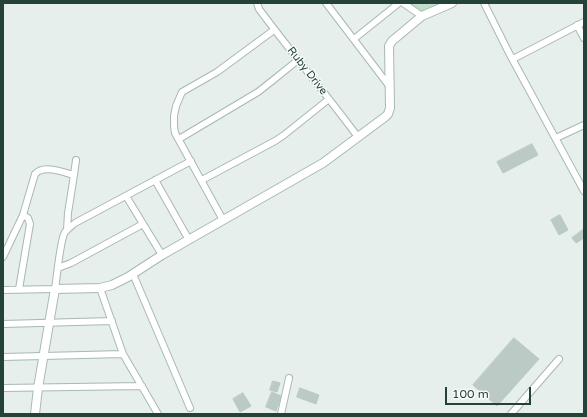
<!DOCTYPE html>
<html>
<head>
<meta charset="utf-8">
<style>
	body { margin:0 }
	#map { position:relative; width:587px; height:417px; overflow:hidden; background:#e6efeb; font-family:"Varela Round",sans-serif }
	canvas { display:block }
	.frame { position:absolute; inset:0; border:4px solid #24423a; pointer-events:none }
	.scale { position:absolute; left:445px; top:387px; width:86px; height:18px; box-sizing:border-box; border:2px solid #24423a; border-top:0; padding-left:5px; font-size:12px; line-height:14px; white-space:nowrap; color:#24423a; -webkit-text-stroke:3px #f7fbf9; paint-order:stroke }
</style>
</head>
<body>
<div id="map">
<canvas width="587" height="417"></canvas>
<div class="frame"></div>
<div class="scale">100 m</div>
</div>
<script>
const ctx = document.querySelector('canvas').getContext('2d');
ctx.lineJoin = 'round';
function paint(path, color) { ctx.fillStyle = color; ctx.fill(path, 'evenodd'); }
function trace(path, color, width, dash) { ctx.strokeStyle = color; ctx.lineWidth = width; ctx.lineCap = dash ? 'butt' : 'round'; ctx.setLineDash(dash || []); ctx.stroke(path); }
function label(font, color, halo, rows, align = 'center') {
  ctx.font = font + ' "Varela Round",sans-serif'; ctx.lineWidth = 3; ctx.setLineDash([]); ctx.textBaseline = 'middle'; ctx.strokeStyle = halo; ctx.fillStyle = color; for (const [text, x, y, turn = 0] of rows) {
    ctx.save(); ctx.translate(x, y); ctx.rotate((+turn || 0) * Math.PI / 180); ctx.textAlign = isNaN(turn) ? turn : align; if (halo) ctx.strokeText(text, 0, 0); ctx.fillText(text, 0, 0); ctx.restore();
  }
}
const green = new Path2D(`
	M409 3H442L422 12Z`);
const building = new Path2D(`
	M532 144 538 155 503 173 497 162Z
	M560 215 568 230 559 235 551 220Z
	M584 229V238L576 243 572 238Z
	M514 338 539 359 497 406 473 385Z
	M273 381 280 383 277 392 270 390Z
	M300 388 319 395 316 404 297 397Z
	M272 392 281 396 276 411 266 407Z
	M243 393 251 406 240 412 233 399Z`);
const minor = new Path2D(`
	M257 3 259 9C291 52 326 94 358 137
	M326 3 390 87
	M403 3 422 16
	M484 3 509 53 584 191
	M577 25 584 38
	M354 39 399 3
	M513 59 584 22
	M556 138 584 125
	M179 139 258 92 272 81 298 60
	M74 175 76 160
	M155 180 189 240
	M202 180 275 141 284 135 329 99
	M126 196 162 255
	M23 215 35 174C43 165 60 171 70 174L74 175 68 213 67 230
	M223 220 175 133 174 126V116L176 106 182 92 217 72 274 30
	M3 257 23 215 28 218 30 224 19 289
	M58 268 71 263 143 224
	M133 274 190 408
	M100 288 123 354 158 414
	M3 290 55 289C57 277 60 240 65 232 68 228 72 226 75 223L191 161
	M3 324 112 321
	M3 357 123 354
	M3 388 142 386
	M281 414 289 378
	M511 414 559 359`);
const tertiary = new Path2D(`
	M35 414 38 388 55 289 100 288 112 285 128 277 162 255 323 163 385 117 388 114 390 108 389 46 392 41 422 16 452 3`);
const streetNames = [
	["Ruby Drive",307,71,52]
];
paint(green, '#bfe0c8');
paint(building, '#bbcac4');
trace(building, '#b8c9c2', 1);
trace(minor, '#a8b8b2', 8);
trace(tertiary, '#a8b8b2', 10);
trace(minor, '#fff', 6);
trace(tertiary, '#fff', 8);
label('11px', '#24423a', '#f7fbf9', streetNames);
</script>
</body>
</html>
